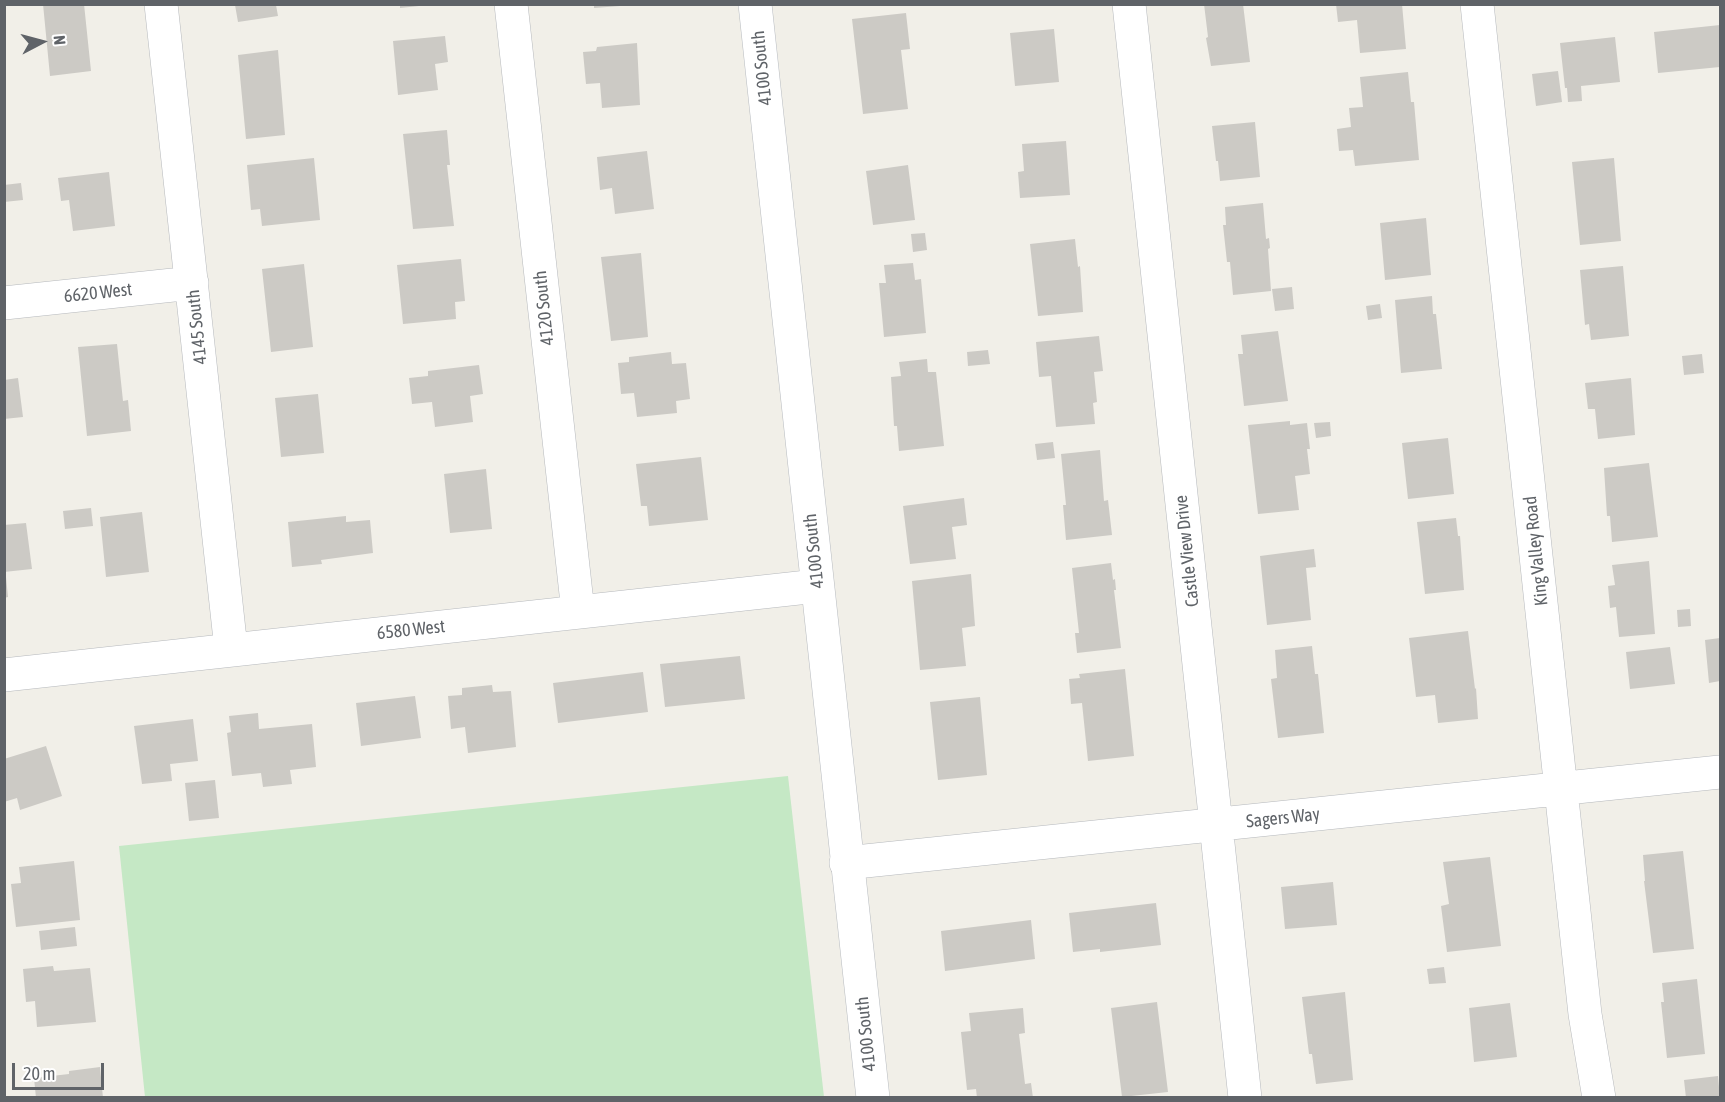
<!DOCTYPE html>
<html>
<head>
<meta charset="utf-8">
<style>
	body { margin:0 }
	#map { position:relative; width:1725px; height:1102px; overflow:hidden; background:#f1efe8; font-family:"Asap Condensed",sans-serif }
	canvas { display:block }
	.frame { position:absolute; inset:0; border:6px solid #5f6368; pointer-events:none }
	.north { position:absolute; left:12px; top:12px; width:60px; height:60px; -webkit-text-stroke:4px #fff; paint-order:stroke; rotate:84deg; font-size:16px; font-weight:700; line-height:24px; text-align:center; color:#5f6368 }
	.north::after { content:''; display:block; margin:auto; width:21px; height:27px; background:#5f6368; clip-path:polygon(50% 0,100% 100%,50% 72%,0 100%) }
	.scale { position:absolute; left:12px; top:1063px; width:92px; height:27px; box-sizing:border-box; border:3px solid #5f6368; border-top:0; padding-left:8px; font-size:18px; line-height:21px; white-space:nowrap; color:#5f6368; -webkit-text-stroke:4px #fff; paint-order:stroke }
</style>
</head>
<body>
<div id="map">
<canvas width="1725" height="1102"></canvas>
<div class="frame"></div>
<div class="north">N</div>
<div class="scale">20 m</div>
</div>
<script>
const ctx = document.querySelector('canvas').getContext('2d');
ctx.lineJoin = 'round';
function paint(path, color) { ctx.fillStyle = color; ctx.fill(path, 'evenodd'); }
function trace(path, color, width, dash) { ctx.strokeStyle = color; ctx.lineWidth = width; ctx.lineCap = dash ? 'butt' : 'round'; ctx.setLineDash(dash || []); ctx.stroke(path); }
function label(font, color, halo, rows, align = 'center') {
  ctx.font = font + ' "Asap Condensed",sans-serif'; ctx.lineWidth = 4.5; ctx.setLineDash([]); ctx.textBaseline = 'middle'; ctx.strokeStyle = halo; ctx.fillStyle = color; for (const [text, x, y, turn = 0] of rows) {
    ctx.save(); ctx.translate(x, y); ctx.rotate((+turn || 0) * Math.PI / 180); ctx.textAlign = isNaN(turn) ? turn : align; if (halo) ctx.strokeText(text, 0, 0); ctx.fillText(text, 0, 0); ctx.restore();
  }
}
const green = new Path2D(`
	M788 776 824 1097H145L119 846Z`);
const building = new Path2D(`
	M43 4H84L91 71 50 76Z
	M400 4H419V6L400 8Z
	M1204 4H1243L1250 62 1211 66 1206 38 1208 37Z
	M1336 4H1402L1406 49 1360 53 1357 20 1338 22Z
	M235 5H276L278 16 238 22Z
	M594 5H620V6L594 8Z
	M906 13 910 49 901 50 908 109 863 114 852 19Z
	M1720 25V67L1658 73 1654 32Z
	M1054 29 1059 82 1015 86 1010 33Z
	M445 36 448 62 435 64 438 90 398 95 393 41Z
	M1615 37 1620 82 1581 86 1582 101 1568 102 1567 88H1565L1560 43Z
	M637 43 640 105 602 108 600 83 586 84 583 52 596 51 597 47Z
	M278 50 285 135 246 139 238 55Z
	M1558 71 1562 102 1536 106 1532 74Z
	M1408 72 1411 102H1414L1419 160 1355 166 1353 150 1339 151 1337 129 1351 127 1349 108 1363 107 1360 77Z
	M1255 122 1260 177 1220 181 1218 161H1216L1212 126Z
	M447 130 450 165H447L454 226 413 229 403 134Z
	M1066 141 1070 195 1020 198 1018 172 1024 171 1022 144Z
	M647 151 654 209 615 214 612 188 600 190 597 157Z
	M314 158 320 220 262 226 260 209 251 210 247 165Z
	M1614 158 1621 241 1580 245 1572 162Z
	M908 165 915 220 873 225 866 171Z
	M109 172 115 226 73 231 69 200 61 201 58 178Z
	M21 183 23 200 4 202V185Z
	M1263 203 1266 239 1269 238 1270 248 1268 249 1271 291 1233 295 1230 262H1227L1223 225H1226L1225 207Z
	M1426 218 1431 275 1385 280 1380 223Z
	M925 233 927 250 913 252 911 234Z
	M1075 239 1078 267 1080 266 1083 312 1038 316 1030 244Z
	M641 253 648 337 611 341 601 257Z
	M461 259 465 301 455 302 456 319 403 324 397 265Z
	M913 263 915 280 921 279 926 333 884 337 879 283H886L884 265Z
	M304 264 313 347 271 352 262 269Z
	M1623 266 1629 336 1591 340 1589 324 1585 325 1580 270Z
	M1292 287 1294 309 1275 311 1272 289Z
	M1432 296 1433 314H1436L1442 369 1401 373 1395 300Z
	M1380 304 1382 318 1368 320 1366 306Z
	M1278 331 1288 401 1244 406 1238 354H1243L1241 335Z
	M1099 336 1103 371 1094 372 1097 402 1093 403 1095 424 1056 427 1051 376 1039 377 1036 342Z
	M117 344 123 401 128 400 131 431 87 436 78 347Z
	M988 350 990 364 968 366 967 352Z
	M671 352 672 364 686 363 690 399 676 401 677 413 637 417 634 393 621 394 618 363 629 362V357Z
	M1702 354 1704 373 1684 375 1682 356Z
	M927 359 928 372H936L944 446 899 451 897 426H894L891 377 901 376 899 362Z
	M479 365 483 394 470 396 473 422 435 427 432 402 412 404 409 378 428 376V371Z
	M18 378 23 417 4 419V380Z
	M1631 378 1635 435 1598 439 1595 409H1588L1585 383Z
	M318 394 324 453 281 457 275 398Z
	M1290 421V425L1307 423 1310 449H1307L1310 474 1295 476 1299 510 1258 514 1248 425Z
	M1330 422 1331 436 1316 438 1314 423Z
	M1448 438 1454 494 1408 499 1402 443Z
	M1053 442 1055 458 1037 460 1035 444Z
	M1100 450 1104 501 1108 500 1112 535 1066 540 1063 505H1066L1061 454Z
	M701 457 708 520 649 526 647 506H641L636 464Z
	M1649 463 1658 537 1612 542 1610 516H1607L1604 468Z
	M486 469 492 529 450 533 444 474Z
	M964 498 967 525 952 527 956 559 910 564 903 506Z
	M91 508 93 526 65 529 63 511Z
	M142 512 149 572 106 577 100 517Z
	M346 516V522L370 520 373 553 321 560 322 564 292 567 288 522Z
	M1456 518 1458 536H1460L1464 590 1425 594 1417 522Z
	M26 523 32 569 4 572V525Z
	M1314 549 1316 567 1306 568 1311 620 1267 625 1260 556Z
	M1649 561 1655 634 1619 637 1616 607 1610 608 1608 586 1615 585 1612 565Z
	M1111 563 1113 580 1115 579 1116 590H1114L1121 648 1077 653 1075 633H1079L1072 568Z
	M971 574 975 626 962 628 966 666 920 670 912 581Z
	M4 577H6L8 597 4 598Z
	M1690 609 1691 626 1678 627 1677 610Z
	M1468 631 1475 689 1476 688 1478 719 1438 723 1435 695 1416 697 1409 638Z
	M1720 638V681L1709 683 1705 640Z
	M1312 646 1315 674H1318L1324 733 1278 738 1271 679 1277 678 1275 650Z
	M1670 647 1675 684 1630 689 1626 652Z
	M740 656 745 699 665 707 660 664Z
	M1125 669 1134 756 1088 761 1082 703 1071 704 1069 679 1080 678 1079 674Z
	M643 672 648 712 558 723 553 683Z
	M492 685 493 692 511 691 516 747 468 753 465 727 451 729 448 696 462 695V688Z
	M415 696 421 738 361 746 356 703Z
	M980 697 987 775 938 780 930 702Z
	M258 713 259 729 312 724 316 767 290 770 292 784 263 787 261 773 232 776 227 733 231 732 229 716Z
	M193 719 198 761 170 764 172 781 142 784 134 726Z
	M46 746 62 796 20 810 17 798 4 802V759Z
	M215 780 219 818 189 821 185 783Z
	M1683 851 1694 949 1653 953 1644 881H1645L1643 855Z
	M1490 857 1501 946 1447 952 1441 906 1449 904 1443 862Z
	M74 861 80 920 16 927 11 884 21 883 19 867Z
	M1333 882 1337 925 1285 929 1281 887Z
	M1156 903 1161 945 1100 952V949L1073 952 1069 913Z
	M1031 920 1035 959 945 971 941 931Z
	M75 927 77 946 41 950 39 931Z
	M53 966 54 971 90 968 96 1022 37 1027 35 1001 26 1002 23 969Z
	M1444 967 1446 983 1429 984 1427 969Z
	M1697 979 1705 1054 1667 1058 1661 1002H1664L1662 983Z
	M1345 992 1353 1080 1316 1084 1312 1054H1309L1302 997Z
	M1157 1002 1168 1092 1122 1097 1111 1008Z
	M1510 1003 1517 1057 1474 1062 1469 1008Z
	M1023 1008 1025 1033 1019 1034 1025 1084 1031 1083 1033 1098H977L976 1089 967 1090 961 1032 971 1031 969 1013Z
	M100 1067 103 1098H36L34 1078 69 1074V1071Z
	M1718 1076 1720 1098H1686L1684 1080Z`);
const minor = new Path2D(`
	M161 4 231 649
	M511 4 578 612
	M1129 4 1245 1098
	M1477 4 1585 1014 1599 1098
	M4 303 192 283
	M4 675 817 586
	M846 863 1720 772`);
const secondary = new Path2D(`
	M755 4 873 1098`);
const streetNames = [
	["4100 South",762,68,-96],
	["6620 West",98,293,-6],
	["4120 South",544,308,-96],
	["4145 South",197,327,-96],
	["4100 South",814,551,-96],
	["Castle View Drive",1187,551,-96],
	["King Valley Road",1536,551,-96],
	["6580 West",411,630,-6],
	["Sagers Way",1283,818,-6],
	["4100 South",866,1034,-96]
];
paint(green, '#c5e8c5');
paint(building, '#cccac5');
trace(minor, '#b5b8bc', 34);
trace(secondary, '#b6babf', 34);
trace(minor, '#fff', 33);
trace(secondary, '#fff', 33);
label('18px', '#5f6368', '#fff', streetNames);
</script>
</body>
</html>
